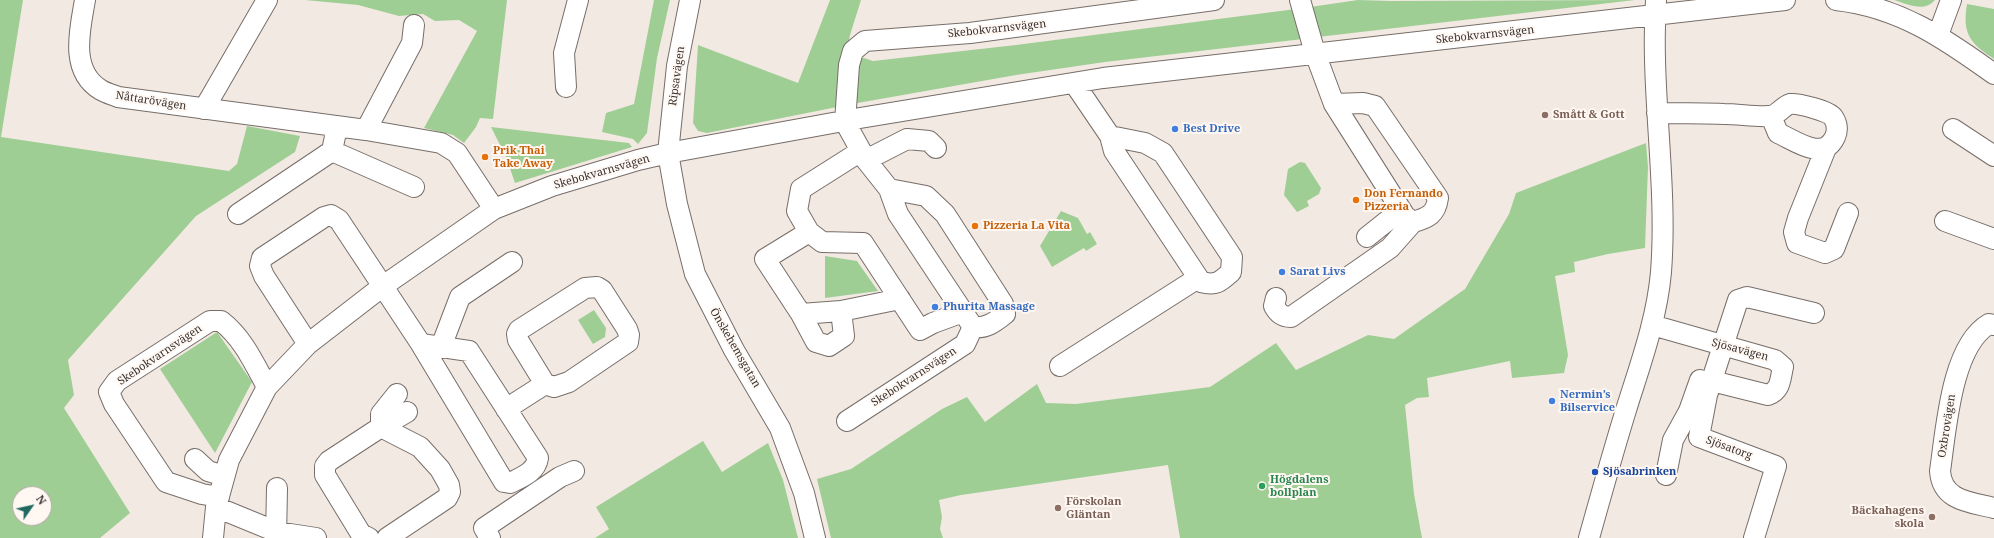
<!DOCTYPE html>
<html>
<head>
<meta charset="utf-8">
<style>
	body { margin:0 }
	#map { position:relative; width:1994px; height:538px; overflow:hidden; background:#f3e9e3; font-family:"Noto Serif",serif }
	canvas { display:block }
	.north { position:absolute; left:12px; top:486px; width:40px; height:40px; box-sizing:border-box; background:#fff7f2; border:1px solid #afa9a5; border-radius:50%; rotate:56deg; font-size:11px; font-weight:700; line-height:16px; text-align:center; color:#373331 }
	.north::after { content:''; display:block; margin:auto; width:14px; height:18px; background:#1f6961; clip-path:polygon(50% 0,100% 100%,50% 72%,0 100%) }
</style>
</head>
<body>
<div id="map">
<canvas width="1994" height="538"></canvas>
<div class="north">N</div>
</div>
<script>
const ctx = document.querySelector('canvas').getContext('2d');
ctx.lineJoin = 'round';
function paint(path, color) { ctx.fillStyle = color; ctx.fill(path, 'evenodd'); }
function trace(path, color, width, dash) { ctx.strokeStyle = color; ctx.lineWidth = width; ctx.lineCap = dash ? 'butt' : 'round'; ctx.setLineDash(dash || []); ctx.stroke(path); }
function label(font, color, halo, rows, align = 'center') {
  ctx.font = font + ' "Noto Serif",serif'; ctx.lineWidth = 4; ctx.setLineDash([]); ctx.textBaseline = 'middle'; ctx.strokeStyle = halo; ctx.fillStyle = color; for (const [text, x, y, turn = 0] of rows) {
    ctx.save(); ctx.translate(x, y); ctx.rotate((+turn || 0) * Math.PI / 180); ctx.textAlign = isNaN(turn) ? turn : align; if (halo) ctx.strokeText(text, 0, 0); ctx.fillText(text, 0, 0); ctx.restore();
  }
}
const green = new Path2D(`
	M0 0H23L1 137 229 171 237 164 247 126 300 136 295 152 196 216 68 360 74 395 64 408 130 513 100 538H0ZM20 494H44V518H20Z
	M305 0H507L493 119 480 118 476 127 464 143 453 135 424 128 477 31 459 20 435 21 423 14 399 16 358 5Z
	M654 0H670L657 58 647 133 638 144 633 139 602 132 606 113 634 104Z
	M830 0H861L850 35 837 107 707 133 698 131 693 123 698 45 798 83Z
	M1358 0 1391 1 1635 0 1318 37 1310 7Z
	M1894 0H1935C1924 13 1907 4 1894 0Z
	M1967 4 1994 9V59C1970 43 1962 34 1967 4Z
	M1296 9 1303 39 1105 62 1016 75 852 104 858 56 873 61 1016 45Z
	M491 127 629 143 632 147 515 183 506 157Z
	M1646 143 1648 167 1645 248 1608 254 1574 262 1575 272 1555 276 1568 355 1564 373 1512 378 1510 361 1427 378 1429 397 1417 398 1405 405 1414 494 1422 538H1180L1168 465 961 495 939 500 942 517 940 529 943 538H831L817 479 851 469 942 409 967 397 985 422 1037 384 1046 403 1076 404 1210 387 1276 343 1296 370 1368 335 1394 339 1465 289 1509 214 1516 193Z
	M1300 162 1305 163 1321 188 1319 194 1307 201 1309 206 1297 212 1284 195 1288 169Z
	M1061 211 1078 218 1087 234 1090 232 1097 244 1086 251 1084 248 1052 267 1040 246Z
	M825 256 857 261 878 291 825 298Z
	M594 310 606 328 605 337 593 344 578 320Z
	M217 332 252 382 215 453 160 369Z
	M703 441 722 472 768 443 783 480 798 538H595L609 529 596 507Z`);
const minor = new Path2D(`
	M85 0C80 29 69 71 101 90 106 93 113 95 118 97L366 130 441 143 457 153 494 209
	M690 0 677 66 668 153 677 204 695 274 734 350 780 428 804 493 815 538
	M1300 0 1315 53 1334 104 1405 216 1413 222C1428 218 1436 214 1438 198L1375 106 1363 103 1334 104
	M1836 0C1899 7 1944 38 1994 74
	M1938 35 1951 0
	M1074 83 1110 136 1114 151 1201 282C1216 286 1220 282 1231 272L1232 257 1163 153 1145 143 1110 136
	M566 87 564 53 578 0
	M204 109 267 0
	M1657 113C1679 113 1702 113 1724 114 1739 114 1755 117 1769 116 1777 116 1783 106 1790 104 1798 103 1829 111 1833 117 1837 123 1838 130 1835 137 1823 162 1796 141 1778 133L1771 116
	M1953 129 1994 156
	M366 130 412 43 414 25
	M1826 148 1798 218 1794 232 1797 243 1825 253 1834 249 1848 213
	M332 151 414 187
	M861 151 801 189 797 211 809 232 765 259 801 314 841 311 900 299
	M866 160 907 139 929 141 936 148
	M889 189 926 196 945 214 1003 304 1005 314C995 322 986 329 973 327L898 214 889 189 866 160 845 122 849 65 853 51 865 41 970 33 1214 0
	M238 214 332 151 337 127
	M1945 221 1994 239
	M809 232 822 242 863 243 920 330 933 323 963 312
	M1367 237 1401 210
	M1276 298 1274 306C1278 313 1282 317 1291 317L1390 248 1413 222
	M801 314 816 342 829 346 844 336 841 311
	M1652 325 1775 360 1783 367C1780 380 1781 390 1768 395L1712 381
	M1994 325 1989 324C1951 346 1946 431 1940 471 1942 501 1970 502 1994 508
	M308 344 264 276 260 266 262 258 324 217 331 215 339 220 421 344 504 482 510 483C522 477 536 472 538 458L469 351 421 344
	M443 348 444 339 460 297 512 262
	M1060 366 1198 278
	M397 394 381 414V427L407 412
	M506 409 545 384 554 387 569 382 628 342 629 335 627 329 602 290 597 287 585 288 519 330 517 334 518 340 545 384
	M847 421 965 344 973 327
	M195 459 208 471 224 476
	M1666 475 1673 440 1689 411 1700 380
	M219 497 202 494 166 482 114 404 109 392 117 381 210 321H221C243 338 254 363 267 387
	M216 507 277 532 316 538
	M213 538 216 507 229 460 267 387 308 344 383 286 494 209 552 186 638 160 668 153 860 118 1103 78 1785 0
	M276 538 277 488
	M369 538 361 534 325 475V466L329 461 381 427 420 447 440 469 449 485 450 492 447 498 387 538
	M490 538 484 528 560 477 574 471
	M1589 538C1601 495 1613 452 1626 410 1640 365 1657 319 1661 272 1668 182 1650 91 1656 0
	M1754 538 1776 466 1699 437 1707 395 1738 300 1747 297 1814 313`);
const markers = [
	[1545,115,4,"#8d6e63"],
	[1175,129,4,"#3f7fe0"],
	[485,157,4,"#e8710a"],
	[1356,200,4,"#e8710a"],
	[975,226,4,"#e8710a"],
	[1282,272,4,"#3f7fe0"],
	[935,307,4,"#3f7fe0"],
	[1552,401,4,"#3f7fe0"],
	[1595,472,4,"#1a4fb4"],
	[1262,486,4,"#2e9e5b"],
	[1058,508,4,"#8d6e63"],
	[1932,517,4,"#8d6e63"]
];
const streetNames = [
	["Skebokvarnsvägen",997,29,-6],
	["Skebokvarnsvägen",1485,35,-6],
	["Ripsavägen",677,76,-82],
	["Nåttarövägen",151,101,9],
	["Skebokvarnsvägen",602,172,-16],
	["Önskehemsgatan",735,348,60],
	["Sjösavägen",1740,350,15],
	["Skebokvarnsvägen",160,355,-34],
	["Skebokvarnsvägen",914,377,-33],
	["Oxbrovägen",1947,426,-81],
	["Sjösatorg",1729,448,20]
];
const educationNames = [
	["Smått & Gott",1553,115],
	["Förskolan",1066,502],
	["Gläntan",1066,515],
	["Bäckahagens",1924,511,"right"],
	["skola",1924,524,"right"]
];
const shopNames = [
	["Best Drive",1183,129],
	["Sarat Livs",1290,272],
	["Phurita Massage",943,307],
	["Nermin’s",1560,395],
	["Bilservice",1560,408]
];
const foodNames = [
	["Prik Thai",493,151],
	["Take Away",493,164],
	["Don Fernando",1364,194],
	["Pizzeria",1364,207],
	["Pizzeria La Vita",983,226]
];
const transitNames = [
	["Sjösabrinken",1603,472]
];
const leisureNames = [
	["Högdalens",1270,480],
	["bollplan",1270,493]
];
paint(green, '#9fce95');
trace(minor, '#776e69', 22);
trace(minor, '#fff', 20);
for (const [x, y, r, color] of markers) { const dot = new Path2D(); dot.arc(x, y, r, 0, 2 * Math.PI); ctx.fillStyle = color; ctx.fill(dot); trace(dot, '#fff7f2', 1.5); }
label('11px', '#373331', '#fff7f2', streetNames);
label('bold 11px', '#785e54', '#fff7f2', educationNames, 'left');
label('bold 11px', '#366cbe', '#fff7f2', shopNames, 'left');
label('bold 11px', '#c56008', '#fff7f2', foodNames, 'left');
label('bold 11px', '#164399', '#fff7f2', transitNames, 'left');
label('bold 11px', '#27864d', '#fff7f2', leisureNames, 'left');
</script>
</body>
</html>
